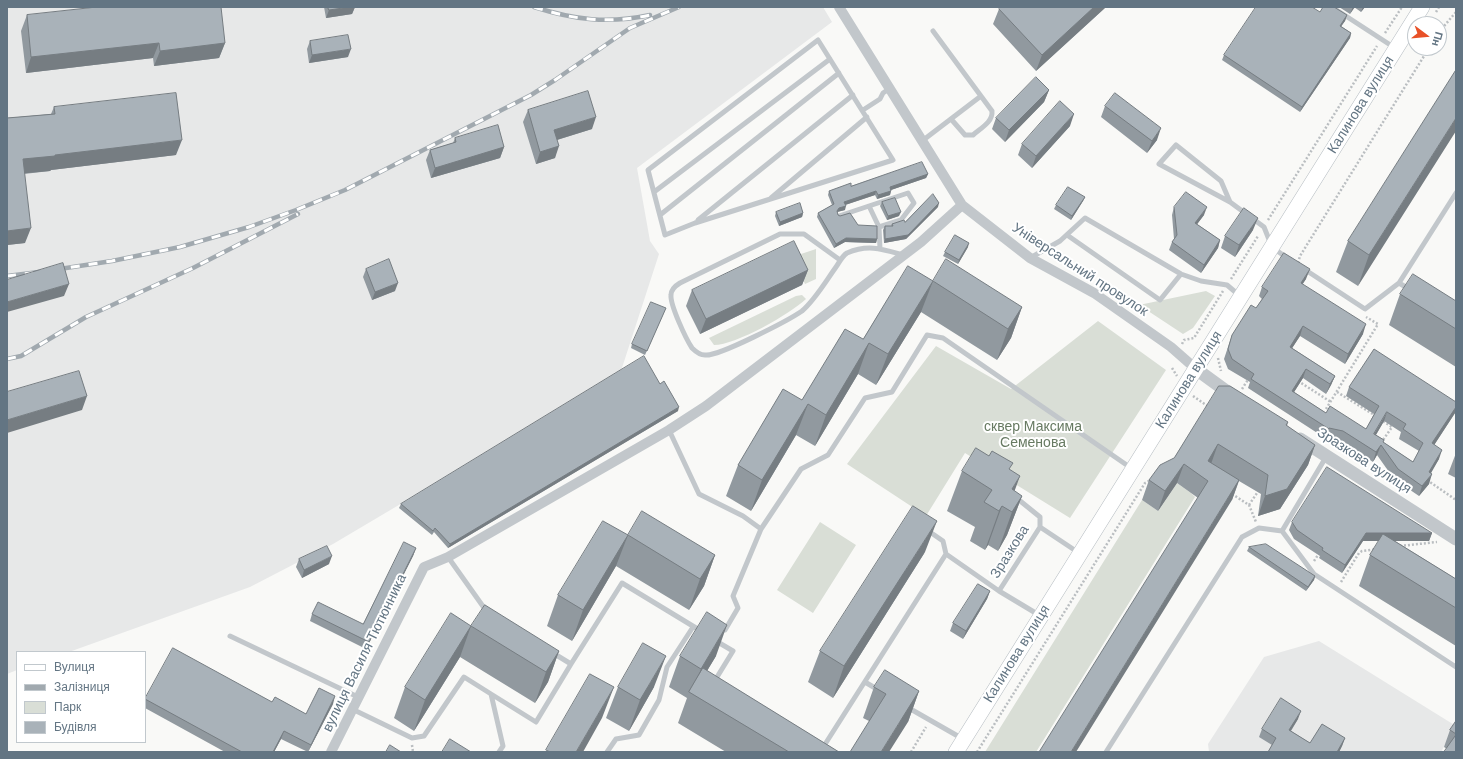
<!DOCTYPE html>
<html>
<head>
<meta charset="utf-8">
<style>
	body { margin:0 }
	#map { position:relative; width:1463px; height:759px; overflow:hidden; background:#f9f9f7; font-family:Arial,sans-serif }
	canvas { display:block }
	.frame { position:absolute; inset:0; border:8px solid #637583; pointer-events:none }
	.legend { position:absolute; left:16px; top:651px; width:130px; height:92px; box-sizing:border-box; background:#fff; border:1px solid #c1c8cd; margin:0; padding:5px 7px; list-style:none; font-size:12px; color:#637583 }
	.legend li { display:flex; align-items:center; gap:8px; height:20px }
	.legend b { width:20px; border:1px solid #c1c8cd }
	.north { position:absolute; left:1407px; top:16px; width:40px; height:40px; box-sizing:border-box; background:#fff; border:1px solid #c1c8cd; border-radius:50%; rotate:106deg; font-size:11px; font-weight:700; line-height:16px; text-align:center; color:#637583 }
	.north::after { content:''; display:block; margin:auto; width:14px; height:18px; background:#e85128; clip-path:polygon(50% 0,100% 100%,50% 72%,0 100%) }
</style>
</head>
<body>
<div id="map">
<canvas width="1463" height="759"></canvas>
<div class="frame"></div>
<ul class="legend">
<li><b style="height:5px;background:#fff"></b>Вулиця</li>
<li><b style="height:5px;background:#a1a9af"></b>Залізниця</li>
<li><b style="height:11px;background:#d9ded6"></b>Парк</li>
<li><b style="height:11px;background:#a9b2b9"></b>Будівля</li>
</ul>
<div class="north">Пн</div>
</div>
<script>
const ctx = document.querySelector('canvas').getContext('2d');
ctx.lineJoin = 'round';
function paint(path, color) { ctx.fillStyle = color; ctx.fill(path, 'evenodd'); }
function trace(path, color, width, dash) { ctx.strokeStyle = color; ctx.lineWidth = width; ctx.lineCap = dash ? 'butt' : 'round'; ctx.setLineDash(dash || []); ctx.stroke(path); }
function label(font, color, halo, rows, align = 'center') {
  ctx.font = font + ' Arial,sans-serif'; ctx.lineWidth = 4; ctx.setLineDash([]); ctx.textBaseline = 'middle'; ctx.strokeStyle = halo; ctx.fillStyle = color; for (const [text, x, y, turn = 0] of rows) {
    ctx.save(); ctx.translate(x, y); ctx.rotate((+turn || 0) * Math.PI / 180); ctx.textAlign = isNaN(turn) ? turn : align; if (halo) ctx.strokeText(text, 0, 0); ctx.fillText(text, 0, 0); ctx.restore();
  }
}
const built = new Path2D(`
	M7 7H823L832 22 637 168 650 241 659 254 620 374 333 544 250 587 69 652H17V670L7 674Z
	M1319 641 1456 726 1441 752H1209L1208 744 1264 657Z`);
const green = new Path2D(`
	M816 249V279L805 284 792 257Z
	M1206 291 1215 296 1193 328 1183 334 1139 305Z
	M802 295 806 299C790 314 736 345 714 345L709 338 796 296Z
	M1098 321 1166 370 1070 518 965 453 926 516 847 464 936 346 1011 389Z
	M1177 483 1191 493 1195 497 1036 752H985L1142 500 1158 511Z
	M820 522 856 545 813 613 777 590Z`);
const path = new Path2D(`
	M1436 12 1439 7
	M1439 32 1456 12
	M1385 33 1402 7
	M1268 220 1377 46
	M1298 263 1300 256 1429 48
	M1231 279 1258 236
	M1182 344 1184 340 1194 338 1223 291
	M1218 358 1221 371
	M1172 368 1177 376
	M1298 381 1331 402
	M1242 389 1249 378
	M1337 392 1376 416
	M1193 396 1209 407
	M1326 409 1378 324 1366 317
	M1381 443 1392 427 1381 420
	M1427 480 1456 500
	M1232 494 1249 505 1256 522
	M1249 505 1259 490
	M1400 546 1437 542
	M1314 561 1320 552
	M1341 582 1359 553 1362 551 1377 549
	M412 745 413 752
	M911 752 926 727
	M977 752 1145 483 1151 480`);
const service = new Path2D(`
	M1332 7 1395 48
	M933 31 992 111C993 122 981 128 973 135H965L951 119
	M818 40 893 160 695 223 665 235 648 170Z
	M863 110 880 99 883 93 889 89
	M922 141 981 96
	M654 192 830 59
	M771 198 867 117
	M1230 202 1159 164 1176 145 1221 181 1230 202 1264 227 1272 247 1287 258
	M869 206 879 227
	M660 215 839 73
	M839 216 908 193 914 203 901 220 879 227 880 249
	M698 220 853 95
	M1067 235 1160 300 1181 274
	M1030 258 1060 241 1085 218 1181 274 1201 281 1227 285 1240 296
	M840 260 804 234H780L680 283C675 286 671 290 671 295 670 305 686 339 692 348 695 351 700 355 705 355 718 357 789 320 802 311 815 300 826 281 836 267 839 263 842 256 847 253 868 244 882 249 903 255
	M1304 269 1365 309 1399 283 1409 289
	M1399 283 1456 193
	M669 430 699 494 743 516 761 529 733 596 738 608 725 630
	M1019 500 1040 517V527L1079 553
	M761 529 801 469 828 455 865 398 892 392 927 335 943 338 1131 468
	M927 530 943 541 946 554 999 591 1039 615
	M1282 531 1314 574 1456 667
	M448 557 487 612
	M999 591 1040 527
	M230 636 358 697
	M571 664 622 583 701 631
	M714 682 733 651 716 641
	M865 682 880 691
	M491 694 536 722 571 664 553 653
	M907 707 963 739
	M352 709 412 738 424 736 464 677 491 694 503 746 499 752
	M822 749 946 554
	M607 752 616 739 639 735 659 700 667 667 693 627
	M1106 752 1242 537 1259 528 1282 531 1326 457`);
const minor = new Path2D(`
	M839 7 962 205 1030 258 1094 293 1171 347 1196 369
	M331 752 424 567 448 557 669 430 706 406 921 242 962 205`);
const tertiary = new Path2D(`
	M1196 369 1233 396
	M1300 439 1456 539`);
const secondary = new Path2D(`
	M956 752 1422 7`);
const rail = new Path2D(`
	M534 7C575 20 608 24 650 15
	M53 270 112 261 180 247 249 227 296 210 345 190 531 95 555 80 630 28 679 7
	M7 276 39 272
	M7 359 21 356 86 317 193 268 298 214`);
const wall = new Path2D(`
	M324 7H355L352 14 326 18Z
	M1106 7 1036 71 993 24 999 9Z
	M1339 7H1365L1361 12 1354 7 1350 14Z
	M1320 12 1347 15 1345 21 1341 26 1351 33 1350 38 1300 112 1222 60 1224 55Z
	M27 15 225 43 219 58 154 66 153 58 26 73 21 31Z
	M310 41 348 57 309 63 307 49Z
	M1456 70 1358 286 1336 272 1348 241Z
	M1049 90 1044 102 1005 142 992 129 996 118Z
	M1105 106 1157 140 1147 153 1101 117Z
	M54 107 176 155 51 170 50 171 24 174 25 243 7 245V118L51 114Z
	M528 110 592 129 557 140 555 158 536 164 523 122Z
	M1070 126 1032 168 1018 155 1022 144Z
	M455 138 504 147 500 158 431 178 426 160 430 150 453 143Z
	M928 174 926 178 891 190 890 195 877 199 875 195 845 205V210L837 212 838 215 858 225 877 239 876 243 845 242 834 248 817 217 818 213 832 205 828 195 829 191 851 186Z
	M1085 197 1083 201 1071 220 1054 209 1056 205Z
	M882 202 899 216 887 220 880 206Z
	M938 207 906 239 884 243 883 230 885 226H891L892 224 905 222Z
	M1174 207 1204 215 1197 224 1220 240 1218 248 1201 273 1169 250 1172 242 1174 239 1172 215Z
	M776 212 803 213 802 217 779 226 775 216Z
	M1253 230 1235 257 1221 248 1225 236Z
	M968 247 958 264 943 256 945 252Z
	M366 269 395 291 372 300 363 277Z
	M808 270 802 285 700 334 686 306 692 290Z
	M1306 279 1302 284 1363 334 1345 364 1300 336 1292 348 1335 376 1331 385 1326 394 1303 378 1294 392 1326 413 1366 429 1374 414 1346 396 1349 387 1456 402V409L1455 413 1434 445 1439 459 1430 473 1429 484 1419 496 1394 479 1377 455 1373 462 1339 440 1326 437 1325 438 1248 388 1250 382 1228 369 1224 359 1232 335 1256 308 1262 299 1259 296 1262 287ZM1384 421 1401 432 1399 439 1419 451 1413 462 1383 442 1384 440 1376 435Z
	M933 281 1022 307 1011 338 997 360 921 312 876 385 858 374 815 446 796 435 751 511 726 496 738 465 863 339Z
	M1400 294 1456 301V367L1389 325Z
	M666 308 645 355 631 348 632 344Z
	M660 384 678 411 448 548 434 532 432 535 399 508 401 504Z
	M1288 422 1287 426 1315 445 1308 465 1280 509 1258 516 1261 494 1239 481 1232 500 1198 498 1177 483 1158 511 1142 500 1149 480 1174 458Z
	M1456 453V478L1448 474Z
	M1011 470 1014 491 1022 496 1007 535 998 551 988 545 985 550 970 541 975 527 947 511 962 471Z
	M1292 522 1432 533 1429 541H1395L1456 579V646L1359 586 1370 555 1379 541H1363L1342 573 1319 558 1320 556 1294 539 1289 530Z
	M628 535 715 555 704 586 689 610 616 566 572 641 547 626 558 595Z
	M1249 547 1315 576 1314 580 1306 591 1247 551Z
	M416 548 413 556 366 649 310 621 312 614 363 624Z
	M925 552 833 698 808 682 820 651Z
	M299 559 329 564 302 578 296 567Z
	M990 591 987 599 963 639 950 631 953 623Z
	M471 626 559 651 548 682 535 703 460 657 414 731 394 718 405 687Z
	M680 656H716L707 671 839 752H726L678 723 687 698 669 687Z
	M618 687H654L629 731 606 718Z
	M874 687 919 691 908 722 869 721 863 718Z
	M145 699 272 702 306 714 333 704 308 752 281 739 274 752H225L145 708Z
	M1298 719 1291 731 1310 743 1345 738 1342 746 1339 752H1268L1272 745 1259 737 1262 729Z
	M1456 721V752L1447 749 1444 747 1450 730Z`);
const shadedWall = new Path2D(`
	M350 7H355L352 14 326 18 329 10Z
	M1094 7H1106L1036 71 1042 55Z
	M1353 7H1355L1350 14 1352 9Z
	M1363 7H1365L1361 12Z
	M1347 15 1345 21 1338 31 1340 26Z
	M1351 33 1350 38 1300 112 1302 107Z
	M159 43 153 58 26 73 31 57Z
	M225 43 219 58 154 66 160 51Z
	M351 49 348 57 309 63 312 55Z
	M1049 90 1044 102 1005 142 1009 130Z
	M1074 114 1070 126 1032 168 1036 156Z
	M596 117 592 129 550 142 554 130Z
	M1456 118V131L1358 286 1369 255Z
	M1161 128 1157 140 1147 153 1152 141Z
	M182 140 176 155 51 170 50 171 17 174 23 159 55 155Z
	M559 146 555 158 536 164 540 152Z
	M504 147 500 158 431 178 435 168Z
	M928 174 926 178 888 191 890 187Z
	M876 191 875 195 842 206 844 202Z
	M891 191 890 195 877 199 878 195Z
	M1085 197 1083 201 1071 220 1072 216Z
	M939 203 938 207 906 239 884 243 885 239Z
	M846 206 845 210 837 212 835 215 837 211 839 208Z
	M1207 207 1204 215 1192 231 1195 223Z
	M901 212 899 216 887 220 888 216Z
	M803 213 802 217 779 226 780 222Z
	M1258 218 1253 230 1235 257 1239 245Z
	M31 228 25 243 7 245V231Z
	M846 238 877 239 876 243 845 242 834 248 836 244Z
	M1220 240 1218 248 1201 273 1204 265Z
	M969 243 968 247 958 264 959 260Z
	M1310 269 1306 279 1297 293 1301 283Z
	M808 270 802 285 700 334 706 319Z
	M933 281 921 312 876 385 888 354Z
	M398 283 395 291 372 300 375 292Z
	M69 284 64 296 7 312V302Z
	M1022 307 1011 338 997 360 1008 329Z
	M1366 324 1363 334 1345 364 1348 354Z
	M1303 326 1300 336 1287 356 1290 347Z
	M869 343 858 374 815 446 826 415Z
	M1306 369 1303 378 1289 400 1292 391Z
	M1335 376 1331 385 1326 394 1330 384Z
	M87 396 82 410 7 433V420Z
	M808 404 796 435 751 511 762 480Z
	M679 407 678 411 448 548 450 544Z
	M1456 407V409L1455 413 1429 453 1432 443Z
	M1387 412 1384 421 1371 443 1374 434Z
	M1218 444 1211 464 1208 461Z
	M1315 445 1308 465 1280 509 1258 516 1265 496Z
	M1381 445 1377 455 1373 462 1376 452Z
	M1442 450 1439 459 1426 482 1429 472Z
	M1184 464 1177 483 1158 511 1165 491Z
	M1432 474 1429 484 1419 496 1422 486Z
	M1020 476 1008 509 1012 489Z
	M1239 480 1232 500 1076 752H1071Z
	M1022 496 1007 535 998 551 1012 512Z
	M1002 506 988 545 985 550 999 511Z
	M937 521 925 552 833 698 844 666Z
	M1366 533H1432L1429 541H1363L1342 573 1345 565Z
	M628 535 616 566 572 641 583 610Z
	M416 548 413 556 366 649 369 642Z
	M715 555 704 586 689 610 700 579Z
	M332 556 329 564 302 578 304 570Z
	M1315 576 1314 580 1306 591 1308 587Z
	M990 591 987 599 963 639 966 631Z
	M727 625 716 656 693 694 692 693 701 669Z
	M471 626 460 657 414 731 425 700Z
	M559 651 548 682 535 703 546 672Z
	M666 656 654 687 629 731 640 700Z
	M614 687 602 718 583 752H576Z
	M919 691 908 722 889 752H881Z
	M335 696 333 704 308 752 311 745Z
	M1301 711 1298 719 1286 738 1289 730Z
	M284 731 281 739 274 752H273Z
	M1345 738 1342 746 1339 752H1337Z`);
const building = new Path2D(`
	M97 7H221L225 43 160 51 159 43 31 57 27 15Z
	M328 7H350L329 10Z
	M1001 7H1094L1042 55 999 9Z
	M1256 7H1312L1320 12 1323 7H1334L1347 15 1340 26 1351 33 1302 107 1224 55Z
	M348 35 351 49 312 55 310 41Z
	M1456 70V118L1369 255 1348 241Z
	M1036 77 1049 90 1009 130 996 118Z
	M588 91 596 117 554 130 559 146 540 152 528 110Z
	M176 93 182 140 55 155V156L23 159 31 228 7 231V118L55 114 54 107Z
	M1115 93 1161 128 1152 141 1105 106Z
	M1060 101 1074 114 1036 156 1022 144Z
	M498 125 504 147 435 168 430 150 456 142 455 138Z
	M922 162 928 174 890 187 891 191 878 195 876 191 844 202 846 206 839 208 837 211 838 215 840 216 850 213 858 225 877 226V239L846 238 836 244 818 213 834 204 829 191 851 183V186Z
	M1068 187 1085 197 1072 216 1056 205Z
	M1186 192 1207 207 1195 223 1220 240 1204 265 1172 242 1177 235 1174 207Z
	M933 194 939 203 908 235 885 239V226H893L892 224 904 220 905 222Z
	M895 198 901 212 888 216 882 202Z
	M800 203 803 213 780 222 776 212Z
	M1244 208 1258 218 1239 245 1225 236Z
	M955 235 969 243 959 260 945 252Z
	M794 241 808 270 706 319 692 290Z
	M1284 253 1310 269 1301 283 1366 324 1348 354 1303 326 1290 347 1335 376 1330 384 1306 369 1292 391 1326 413 1330 406 1366 429 1379 406 1349 387 1374 349 1456 402V407L1432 443 1442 450 1429 472 1432 474 1422 486 1398 469 1381 445 1376 452 1343 431 1329 428V429L1251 379 1254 374 1232 359 1228 349 1232 335 1251 305 1256 308 1268 291 1262 287ZM1387 412 1406 424 1403 429 1423 443 1413 462 1383 442 1384 440 1374 434Z
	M389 259 398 283 375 292 366 269Z
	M946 259 1022 307 1008 329 933 281Z
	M63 263 69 284 7 302V280Z
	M908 266 933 281 888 354 869 343 826 415 808 404 762 480 738 465 783 389 802 400 845 329 863 339Z
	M1413 274 1456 301V329L1400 294Z
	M651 302 666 308 647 351 632 344Z
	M644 356 660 384 664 381 679 407 450 544 435 528 433 531 401 504Z
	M79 371 87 396 7 420V392Z
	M1219 386H1230L1288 422 1286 425 1315 445 1287 489 1265 496 1268 475 1218 444 1208 461 1239 480 1071 752H1039L1208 481 1184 464 1165 491 1149 480 1160 465 1174 458Z
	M976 448 989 456 992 451 1013 463 1009 469 1020 476 1012 489 1022 496 1012 512 1002 506 999 511 984 502 992 490 962 471Z
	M1327 467 1432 533H1366L1345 565 1322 550 1323 548 1297 530 1292 522Z
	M913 506 937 521 844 666 820 651Z
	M642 511 715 555 700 579 628 535Z
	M603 521 628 535 583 610 558 595Z
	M1383 534 1456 579V608L1370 555Z
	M404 542 416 548 369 642 312 614 318 602 363 624Z
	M1266 544 1315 576 1308 587 1249 547Z
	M327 546 332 556 304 570 299 559Z
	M978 584 990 591 966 631 953 623Z
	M485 605 559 651 546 672 471 626Z
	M707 612 727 625 701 669 680 656Z
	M451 613 471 626 425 700 405 687Z
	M643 643 666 656 640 700 618 687Z
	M173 648 272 702 275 697 306 714 319 688 335 696 311 745 284 731 273 752H242L145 699Z
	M703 668 839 752H789L689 692Z
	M885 670 919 691 881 752H850L886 694 874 687Z
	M590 674 614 687 576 752H550L546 750Z
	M1281 698 1301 711 1289 730 1310 743 1322 724 1345 738 1337 752H1268L1276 738 1262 729Z
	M1456 721V734L1450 730Z
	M1456 735V752H1444Z
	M450 739 471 752H442Z
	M390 745 401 752H386Z`);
const streetNames = [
	["Калинова вулиця",1361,105,-58],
	["Універсальний провулок",1080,270,33],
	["Калинова вулиця",1189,380,-58],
	["Зразкова вулиця",1364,461,33],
	["Зразкова",1010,552,-58],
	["вулиця Василя Тютюнника",365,653,-64],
	["Калинова вулиця",1017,654,-58]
];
const parkNames = [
	["сквер Максима",1033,427],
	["Семенова",1033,443]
];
paint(built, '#e7e8e8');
paint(green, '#d9ded6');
trace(secondary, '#b4bbc0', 16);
trace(path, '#babec1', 2.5, [2, 2]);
trace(service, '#c2c7cb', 5);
trace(minor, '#c2c7cb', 10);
trace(tertiary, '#c2c7cb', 13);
trace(secondary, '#fff', 15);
trace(rail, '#a1a9af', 4.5);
trace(rail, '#fff', 3, [9]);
paint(wall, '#91999f');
paint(shadedWall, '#767d82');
paint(building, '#a9b2b9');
trace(building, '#767d82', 1);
label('14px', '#637583', '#fff', streetNames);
label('14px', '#677a62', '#fff', parkNames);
</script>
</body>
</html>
